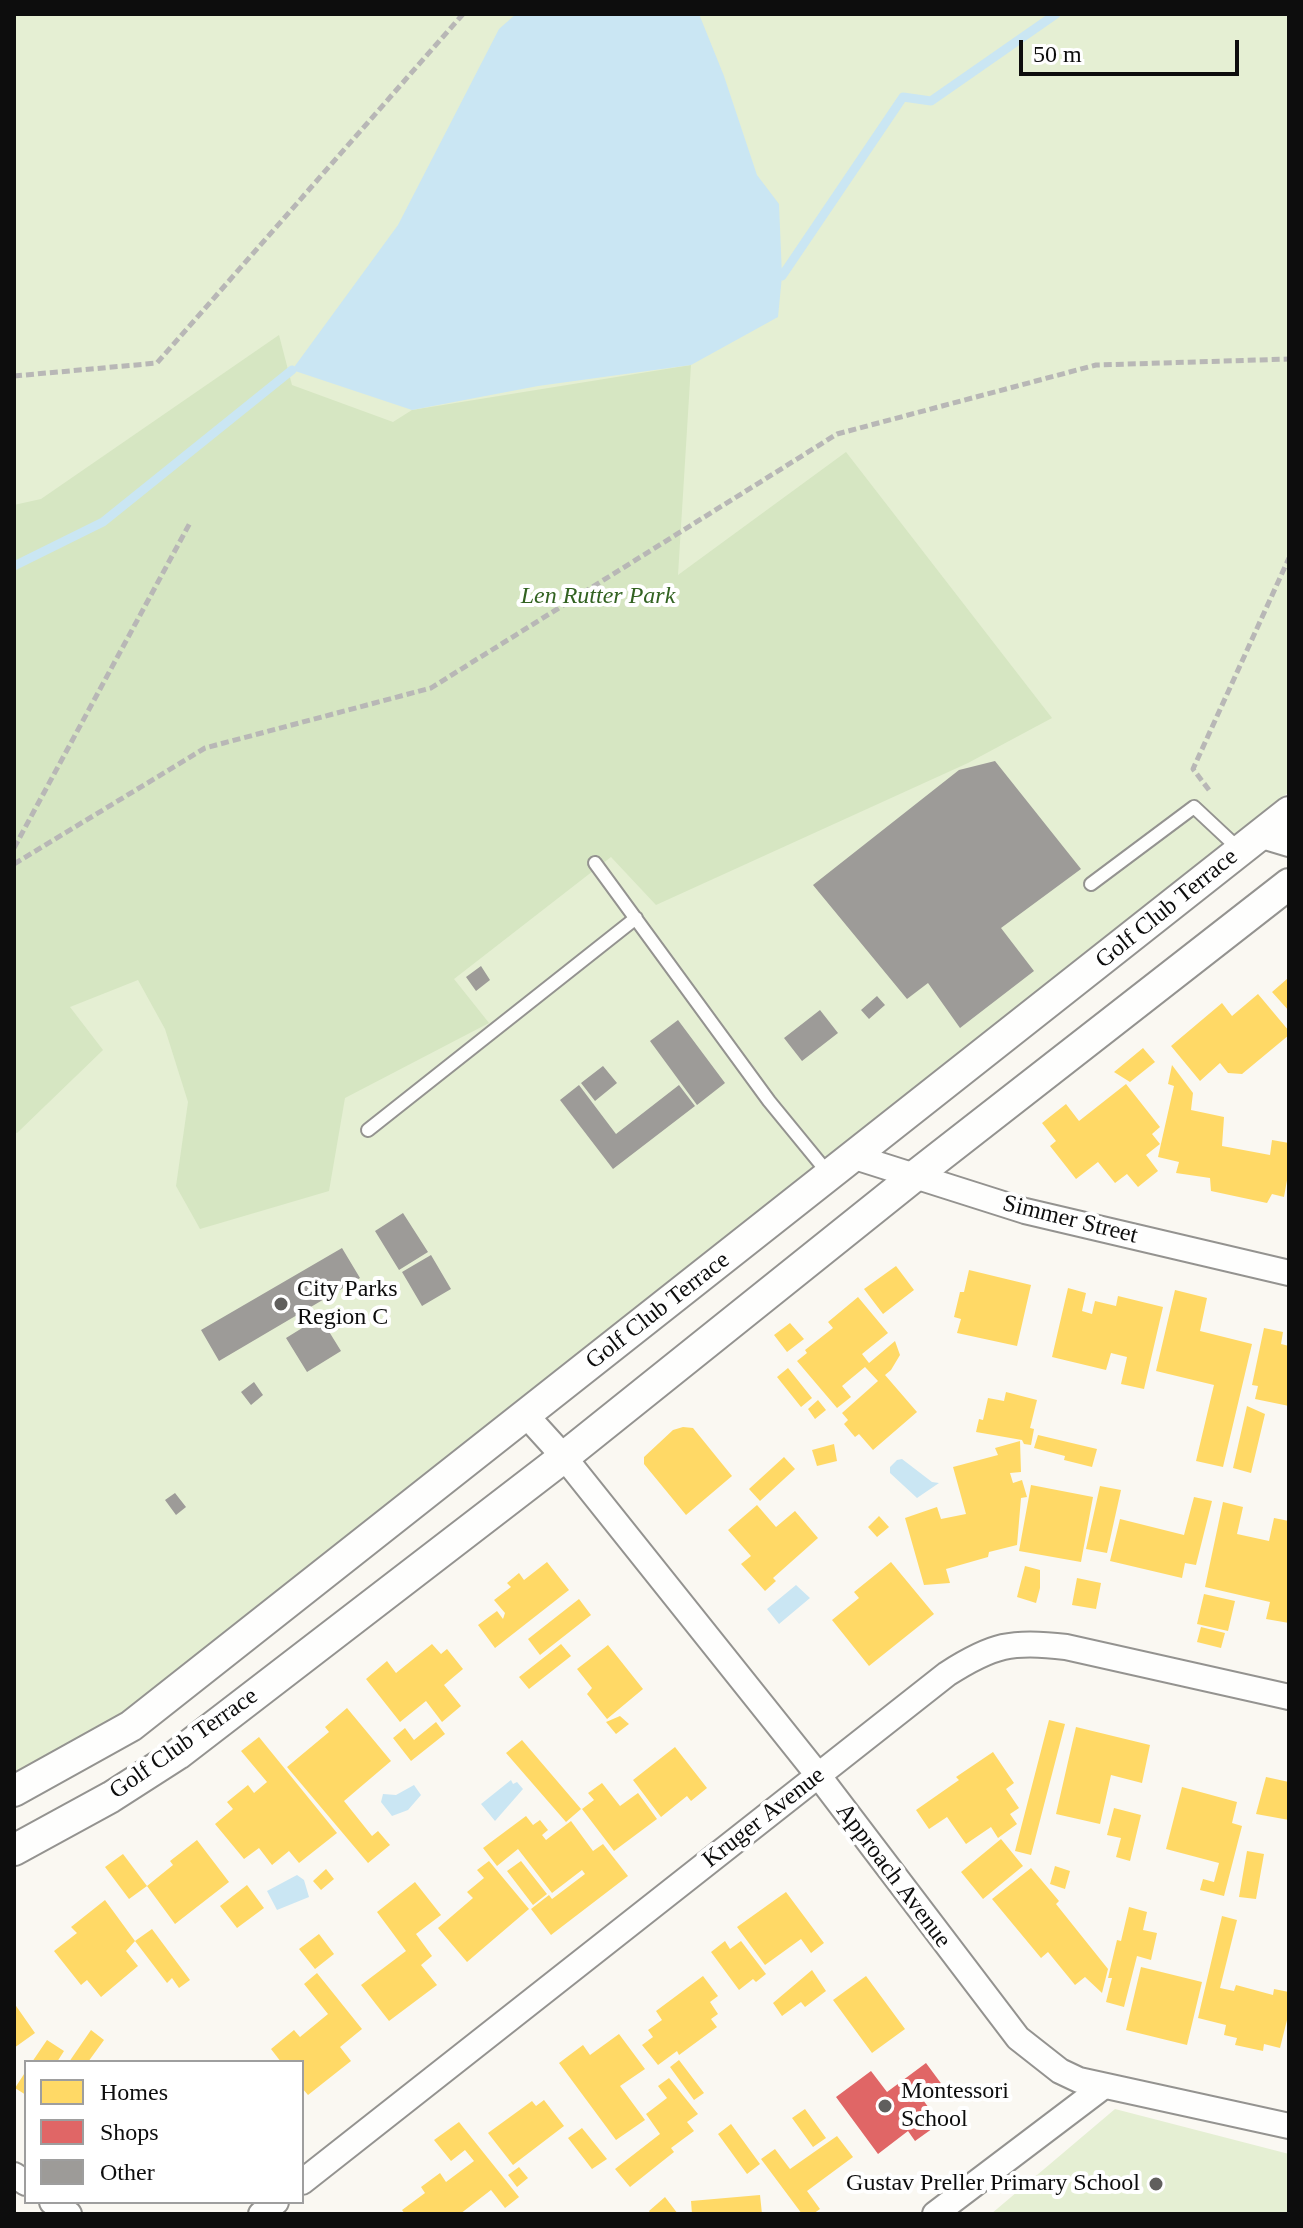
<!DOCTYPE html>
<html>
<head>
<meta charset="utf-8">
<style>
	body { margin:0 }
	#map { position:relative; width:1303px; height:2228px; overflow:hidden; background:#faf8f2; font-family:Georgia,serif }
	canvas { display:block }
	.frame { position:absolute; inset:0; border:16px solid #0d0d0d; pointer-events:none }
	.legend { position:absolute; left:24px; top:2060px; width:280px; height:144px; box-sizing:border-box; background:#fff; border:2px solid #9e9e9e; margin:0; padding:10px 14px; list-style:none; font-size:24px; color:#0d0d0d }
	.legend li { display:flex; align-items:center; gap:16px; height:40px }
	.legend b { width:40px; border:2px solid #9e9e9e }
	.scale { position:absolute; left:1019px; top:40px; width:220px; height:36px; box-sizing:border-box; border:4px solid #0d0d0d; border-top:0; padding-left:10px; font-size:24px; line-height:28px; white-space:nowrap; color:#0d0d0d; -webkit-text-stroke:6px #fff; paint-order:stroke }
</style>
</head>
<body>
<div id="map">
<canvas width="1303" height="2228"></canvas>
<div class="frame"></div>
<ul class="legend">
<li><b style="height:22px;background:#ffd966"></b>Homes</li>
<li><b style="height:22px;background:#e06666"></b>Shops</li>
<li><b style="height:22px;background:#9d9b98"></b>Other</li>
</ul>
<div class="scale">50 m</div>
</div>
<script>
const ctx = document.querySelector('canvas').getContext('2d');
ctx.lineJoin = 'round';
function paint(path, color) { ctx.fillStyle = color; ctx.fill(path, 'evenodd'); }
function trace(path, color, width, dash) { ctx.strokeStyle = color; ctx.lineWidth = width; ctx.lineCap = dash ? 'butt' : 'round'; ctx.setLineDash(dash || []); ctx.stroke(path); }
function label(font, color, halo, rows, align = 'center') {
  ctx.font = font + ' Georgia,serif'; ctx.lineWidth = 8; ctx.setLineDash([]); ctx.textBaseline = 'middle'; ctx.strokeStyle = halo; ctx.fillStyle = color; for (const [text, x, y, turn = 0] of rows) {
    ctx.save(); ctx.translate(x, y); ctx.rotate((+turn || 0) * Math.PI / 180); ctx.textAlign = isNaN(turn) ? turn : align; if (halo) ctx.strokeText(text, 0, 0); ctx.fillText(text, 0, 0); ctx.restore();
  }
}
const green = new Path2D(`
	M14 14H1289V792L121 1714 14 1774Z
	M1115 2109 1289 2154V2214H991Z`);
const forest = new Path2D(`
	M279 335 292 385 393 422 412 410 691 365 678 575 846 452 1052 718 968 763 656 905 611 857 454 979 489 1023 345 1098 329 1191 200 1229 176 1186 188 1102 165 1029 138 980 70 1007 103 1050 17 1133 14 1132V505L41 499Z`);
const water = new Path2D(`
	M516 14H699L724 76 757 175 779 204 782 276 778 317 691 365 538 386 412 410 292 370 398 225 499 29Z
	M902 1459 932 1482 939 1483 917 1498 890 1473V1467L897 1460Z
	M796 1585 810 1598 779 1624 767 1609Z
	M511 1780 513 1784 517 1782 523 1789 495 1821 481 1804Z
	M414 1785 421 1795 408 1810 392 1816 381 1802 383 1794 396 1795Z
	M297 1875 304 1880 309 1897 277 1910 267 1891Z`);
const homes = new Path2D(`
	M1287 979 1289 982V1011L1272 992Z
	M1258 994 1289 1031V1035L1242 1074 1228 1073 1220 1063 1200 1081 1171 1046 1222 1003 1232 1016Z
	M1143 1048 1155 1062 1130 1082 1114 1072Z
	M1172 1065 1193 1093 1191 1110 1224 1117 1222 1146 1270 1155 1272 1140 1289 1143V1169L1284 1197 1272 1194 1267 1203 1211 1191 1210 1178 1176 1173 1179 1162 1158 1157 1174 1086 1168 1084Z
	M1126 1084 1160 1127 1152 1134 1160 1144 1146 1155 1158 1171 1138 1187 1127 1174 1115 1183 1098 1162 1076 1179 1050 1146 1056 1141 1042 1123 1066 1104 1079 1121Z
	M896 1266 914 1290 883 1314 864 1289Z
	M969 1270 1031 1285 1017 1346 957 1333 961 1319 954 1317 960 1292H964Z
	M1068 1288 1086 1293 1082 1311 1092 1314 1095 1301 1116 1306 1118 1296 1163 1307 1144 1389 1121 1384 1127 1357 1111 1353 1106 1370 1052 1357Z
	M1175 1290 1207 1298 1200 1331 1252 1344 1223 1467 1196 1461 1214 1385 1156 1371Z
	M858 1297 888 1333 862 1354 869 1363 895 1341 900 1355 891 1370 885 1375 917 1412 873 1450 859 1434 855 1437 844 1424 848 1420 842 1413 878 1381 865 1367 842 1386 851 1397 837 1408 797 1361 807 1353 805 1350 833 1328 828 1322Z
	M790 1323 804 1339 787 1352 774 1335Z
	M1264 1328 1283 1332 1281 1344 1289 1346V1406L1255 1399 1258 1386 1252 1385Z
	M788 1368 812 1398 801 1407 777 1377Z
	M1006 1392 1037 1400 1030 1428 1034 1429 1031 1445 1024 1444 1022 1440 976 1432 979 1419 983 1420 988 1398 1004 1401Z
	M818 1400 826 1410 815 1419 808 1409Z
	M1247 1406 1265 1414 1251 1473 1233 1468Z
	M683 1427 693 1428 732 1476 686 1515 644 1464V1457L673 1430Z
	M1038 1435 1097 1449 1092 1467 1064 1460 1065 1456 1034 1448Z
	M1020 1441 1021 1472 1010 1473 1013 1483 1022 1480 1027 1497 1021 1498 1017 1545 989 1552 988 1557 946 1569 950 1583 924 1585 905 1518 937 1507 941 1519 966 1514 953 1467 998 1455 995 1448Z
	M834 1444 837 1461 817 1466 812 1450Z
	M784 1457 795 1469 760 1501 749 1489Z
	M1031 1485 1093 1497 1081 1562 1019 1551Z
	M1100 1486 1121 1490 1107 1553 1086 1549Z
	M1194 1497 1212 1501 1196 1565 1185 1563 1182 1578 1110 1561 1120 1519 1184 1535Z
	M1223 1502 1243 1507 1237 1534 1269 1541 1274 1518 1289 1521V1623L1266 1619 1270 1602 1205 1587Z
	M757 1505 776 1527 795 1511 818 1538 773 1578 776 1581 765 1591 741 1564 751 1556 728 1530Z
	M879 1516 889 1527 877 1537 868 1527Z
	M547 1562 569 1590 495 1648 478 1625 497 1611 503 1619 505 1613 494 1600 511 1587 507 1583 519 1573 524 1580Z
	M891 1562 934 1614 869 1666 832 1620 859 1598 854 1592Z
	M1025 1566 1040 1570V1588L1036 1603 1017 1597Z
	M1077 1578 1101 1583 1096 1609 1072 1605Z
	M1204 1594 1235 1601 1228 1631 1197 1624Z
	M579 1599 591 1615 540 1655 528 1639Z
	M1201 1627 1225 1633 1221 1648 1197 1642Z
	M432 1644 441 1654 447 1649 463 1669 444 1685 461 1706 442 1722 426 1701 400 1722 366 1679 387 1661 396 1673Z
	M561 1644 571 1656 529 1689 519 1677Z
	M608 1645 643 1689 607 1719 587 1694 592 1688 577 1669Z
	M347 1708 391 1761 344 1801 372 1836 378 1831 390 1845 368 1863 287 1767 329 1732 325 1727Z
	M620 1716 629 1724 616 1734 606 1722Z
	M1049 1720 1065 1724 1031 1855 1015 1851Z
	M436 1722 445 1734 411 1761 393 1738 405 1728 414 1740Z
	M1076 1727 1150 1745 1142 1783 1111 1775 1100 1824 1056 1814Z
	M259 1737 337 1833 299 1863 289 1851 272 1865 259 1848 244 1859 215 1824 233 1809 227 1802 248 1785 254 1793 267 1782 241 1751Z
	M522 1740 581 1809 566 1822 506 1753Z
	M675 1747 707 1788 691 1801 687 1796 661 1817 633 1780Z
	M993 1752 1014 1783 1006 1789 1019 1808 1010 1814 1017 1824 998 1838 991 1827 966 1844 947 1817 929 1829 916 1810 959 1780 956 1777Z
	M1266 1777 1289 1782V1820L1256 1814Z
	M602 1783 620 1806 638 1793 657 1819 614 1851 582 1809 594 1800 588 1793Z
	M1182 1787 1237 1802 1232 1823 1242 1826 1224 1896 1200 1890 1203 1879 1214 1882 1219 1863 1166 1849Z
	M1114 1808 1141 1815 1130 1861 1116 1857 1121 1838 1107 1835Z
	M526 1816 533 1825 540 1820 548 1830 542 1835 546 1840 571 1821 593 1851 603 1844 628 1876 551 1935 531 1909 549 1895 552 1899 585 1874 582 1870 552 1893 518 1849 497 1866 483 1848Z
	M1001 1839 1023 1866 983 1899 961 1872Z
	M197 1840 229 1882 175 1924 147 1886 173 1865 170 1861Z
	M1247 1851 1264 1854 1256 1899 1239 1897Z
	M123 1854 147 1886 129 1899 105 1867Z
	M489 1861 529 1909 467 1962 438 1928 473 1898 467 1892 484 1878 477 1870Z
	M521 1861 547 1894 533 1905 507 1871Z
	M1055 1866 1070 1871 1065 1889 1050 1884Z
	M1031 1868 1059 1901 1056 1904 1108 1969 1102 1993 1085 1977 1075 1985 1048 1952 1041 1958 992 1899Z
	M326 1869 334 1879 321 1890 313 1881Z
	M415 1882 441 1915 416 1934 432 1956 421 1965 437 1985 389 2021 361 1985 406 1951 377 1912Z
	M247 1885 264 1908 237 1928 220 1906Z
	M786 1892 824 1943 811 1953 801 1939 765 1965 737 1927Z
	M105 1900 135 1941 152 1929 190 1980 179 1988 172 1978 167 1983 135 1941 126 1951 138 1966 101 1997 87 1980 81 1985 54 1951 77 1933 71 1927Z
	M1129 1907 1147 1912 1143 1930 1157 1933 1151 1960 1137 1956 1124 2007 1106 2002 1112 1978H1108L1117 1940 1121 1941Z
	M1222 1916 1237 1920 1220 1988 1234 1991 1236 1985 1273 1995 1274 1989 1289 1992V2012L1280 2048 1264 2044 1263 2051 1235 2045 1237 2038 1224 2035 1226 2025 1198 2018Z
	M319 1934 334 1954 315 1969 299 1949Z
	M725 1941 730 1949 741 1941 766 1974 756 1982 753 1979 739 1990 711 1952Z
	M1141 1967 1202 1982 1187 2045 1126 2030Z
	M812 1970 826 1991 805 2007 801 2002 782 2016 773 2003Z
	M317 1973 362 2029 340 2047 351 2061 308 2095 302 2088V2062H281L271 2049 294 2030 300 2037 328 2014 304 1984Z
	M703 1976 718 1996 710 2002 718 2014 711 2019 717 2027 679 2055 677 2051 658 2065 642 2045 653 2037 648 2030 662 2020 656 2011Z
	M866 1976 905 2029 872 2053 833 2000Z
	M14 2003 35 2033 14 2048Z
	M91 2030 104 2040 88 2062H69Z
	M619 2034 645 2069 620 2086 645 2120 616 2140 559 2063 583 2045 590 2055Z
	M47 2040 64 2051 57 2062H32Z
	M679 2060 704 2093 694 2100 670 2067Z
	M26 2071V2095L15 2088Z
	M669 2078 698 2114 687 2122 694 2131 671 2148 674 2152 630 2187 615 2169 660 2134 646 2114 667 2098 658 2086Z
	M544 2100 564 2126 513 2165 488 2133 532 2101 536 2106Z
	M805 2109 826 2138 813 2147 792 2118Z
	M459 2122 519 2197 505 2208 491 2190 460 2214H405L402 2210 425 2193 421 2187 440 2173 446 2182 474 2161 465 2150 451 2161 434 2140Z
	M731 2124 760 2164 747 2174 718 2134Z
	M582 2128 607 2159 592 2169 568 2138Z
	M837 2136 853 2157 807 2191 820 2209 813 2214H802L761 2159 775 2149 790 2169Z
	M519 2167 528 2178 517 2187 508 2175Z
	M760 2195 762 2214H692L691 2201Z
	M665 2197 678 2214H651L649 2211Z`);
const shops = new Path2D(`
	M926 2063 943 2086 923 2100 932 2112 928 2115 936 2126 915 2141 908 2131 878 2154 836 2097 871 2071 887 2092Z`);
const stream = new Path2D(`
	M782 276 903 97 931 101 1056 14
	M14 566 103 522 292 370`);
const building = new Path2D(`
	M995 761 1081 869 1001 928 1034 971 960 1028 928 983 907 999 813 885 959 770Z
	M481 966 490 980 476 991 466 977Z
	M877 996 885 1005 869 1019 861 1010Z
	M820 1010 838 1033 802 1061 784 1038Z
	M678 1020 725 1083 697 1105 650 1041Z
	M603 1066 617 1083 595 1101 581 1083Z
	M579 1085 616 1134 679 1085 695 1106 613 1169 560 1100Z
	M403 1213 428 1252 399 1270 375 1231Z
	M342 1248 360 1278 219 1361 201 1330Z
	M431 1255 451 1289 422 1306 402 1272Z
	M320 1317 341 1351 307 1372 286 1338Z
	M254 1382 263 1395 251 1405 241 1392Z
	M175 1493 186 1507 176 1515 165 1500Z`);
const path = new Path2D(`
	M14 376 157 363 463 14
	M1209 790 1193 769 1289 558
	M14 848 191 521
	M14 864 205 748 431 688 837 434 1096 365 1289 359`);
const service = new Path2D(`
	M595 863 769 1101 828 1173
	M1091 884 1194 807 1240 850
	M368 1130 636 918`);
const minor = new Path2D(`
	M1259 835 1289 844
	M855 1157 1025 1211 1289 1273
	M525 1414 564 1457 818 1775 1018 2038 1060 2071 1079 2080 1289 2126
	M14 2175 26 2183
	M302 2182 947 1674C992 1645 1012 1640 1066 1647L1289 1697
	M52 2202 69 2214
	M261 2214 276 2202
	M935 2214 1104 2086`);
const tertiary = new Path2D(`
	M14 1791 131 1726 1289 812
	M14 1850 111 1797 178 1754 564 1457 916 1175 1289 884`);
const markers = [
	[281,1304,8,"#605f5d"],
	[885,2106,8,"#605f5d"],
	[1156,2184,8,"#605f5d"]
];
const parkNames = [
	["Len Rutter Park",598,597]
];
const streetNames = [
	["Golf Club Terrace",1167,909,-39],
	["Simmer Street",1070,1220,14],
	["Golf Club Terrace",658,1311,-38],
	["Golf Club Terrace",184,1744,-35],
	["Kruger Avenue",764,1818,-38],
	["Approach Avenue",893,1876,53]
];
const poiNames = [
	["City Parks",297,1290],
	["Region C",297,1318],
	["Montessori",901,2092],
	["School",901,2120],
	["Gustav Preller Primary School",1140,2184,"right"]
];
paint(green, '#e5efd3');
paint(forest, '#d6e6c2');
paint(water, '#cae6f3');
paint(homes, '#ffd966');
paint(shops, '#e06666');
trace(stream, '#cae6f3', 9);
paint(building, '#9d9b98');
trace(service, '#949390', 16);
trace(minor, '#949390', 28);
trace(tertiary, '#949390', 34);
trace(path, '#b8b7b6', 5, [8, 4]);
trace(service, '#fefefd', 12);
trace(minor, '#fefefd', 24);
trace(tertiary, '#fefefd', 30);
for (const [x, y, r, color] of markers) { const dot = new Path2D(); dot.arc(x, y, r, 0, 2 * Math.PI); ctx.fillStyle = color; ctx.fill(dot); trace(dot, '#fff', 3); }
label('italic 24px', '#326221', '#fff', parkNames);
label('24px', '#0d0d0d', '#fff', streetNames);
label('24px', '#0d0d0d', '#fff', poiNames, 'left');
</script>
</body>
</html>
